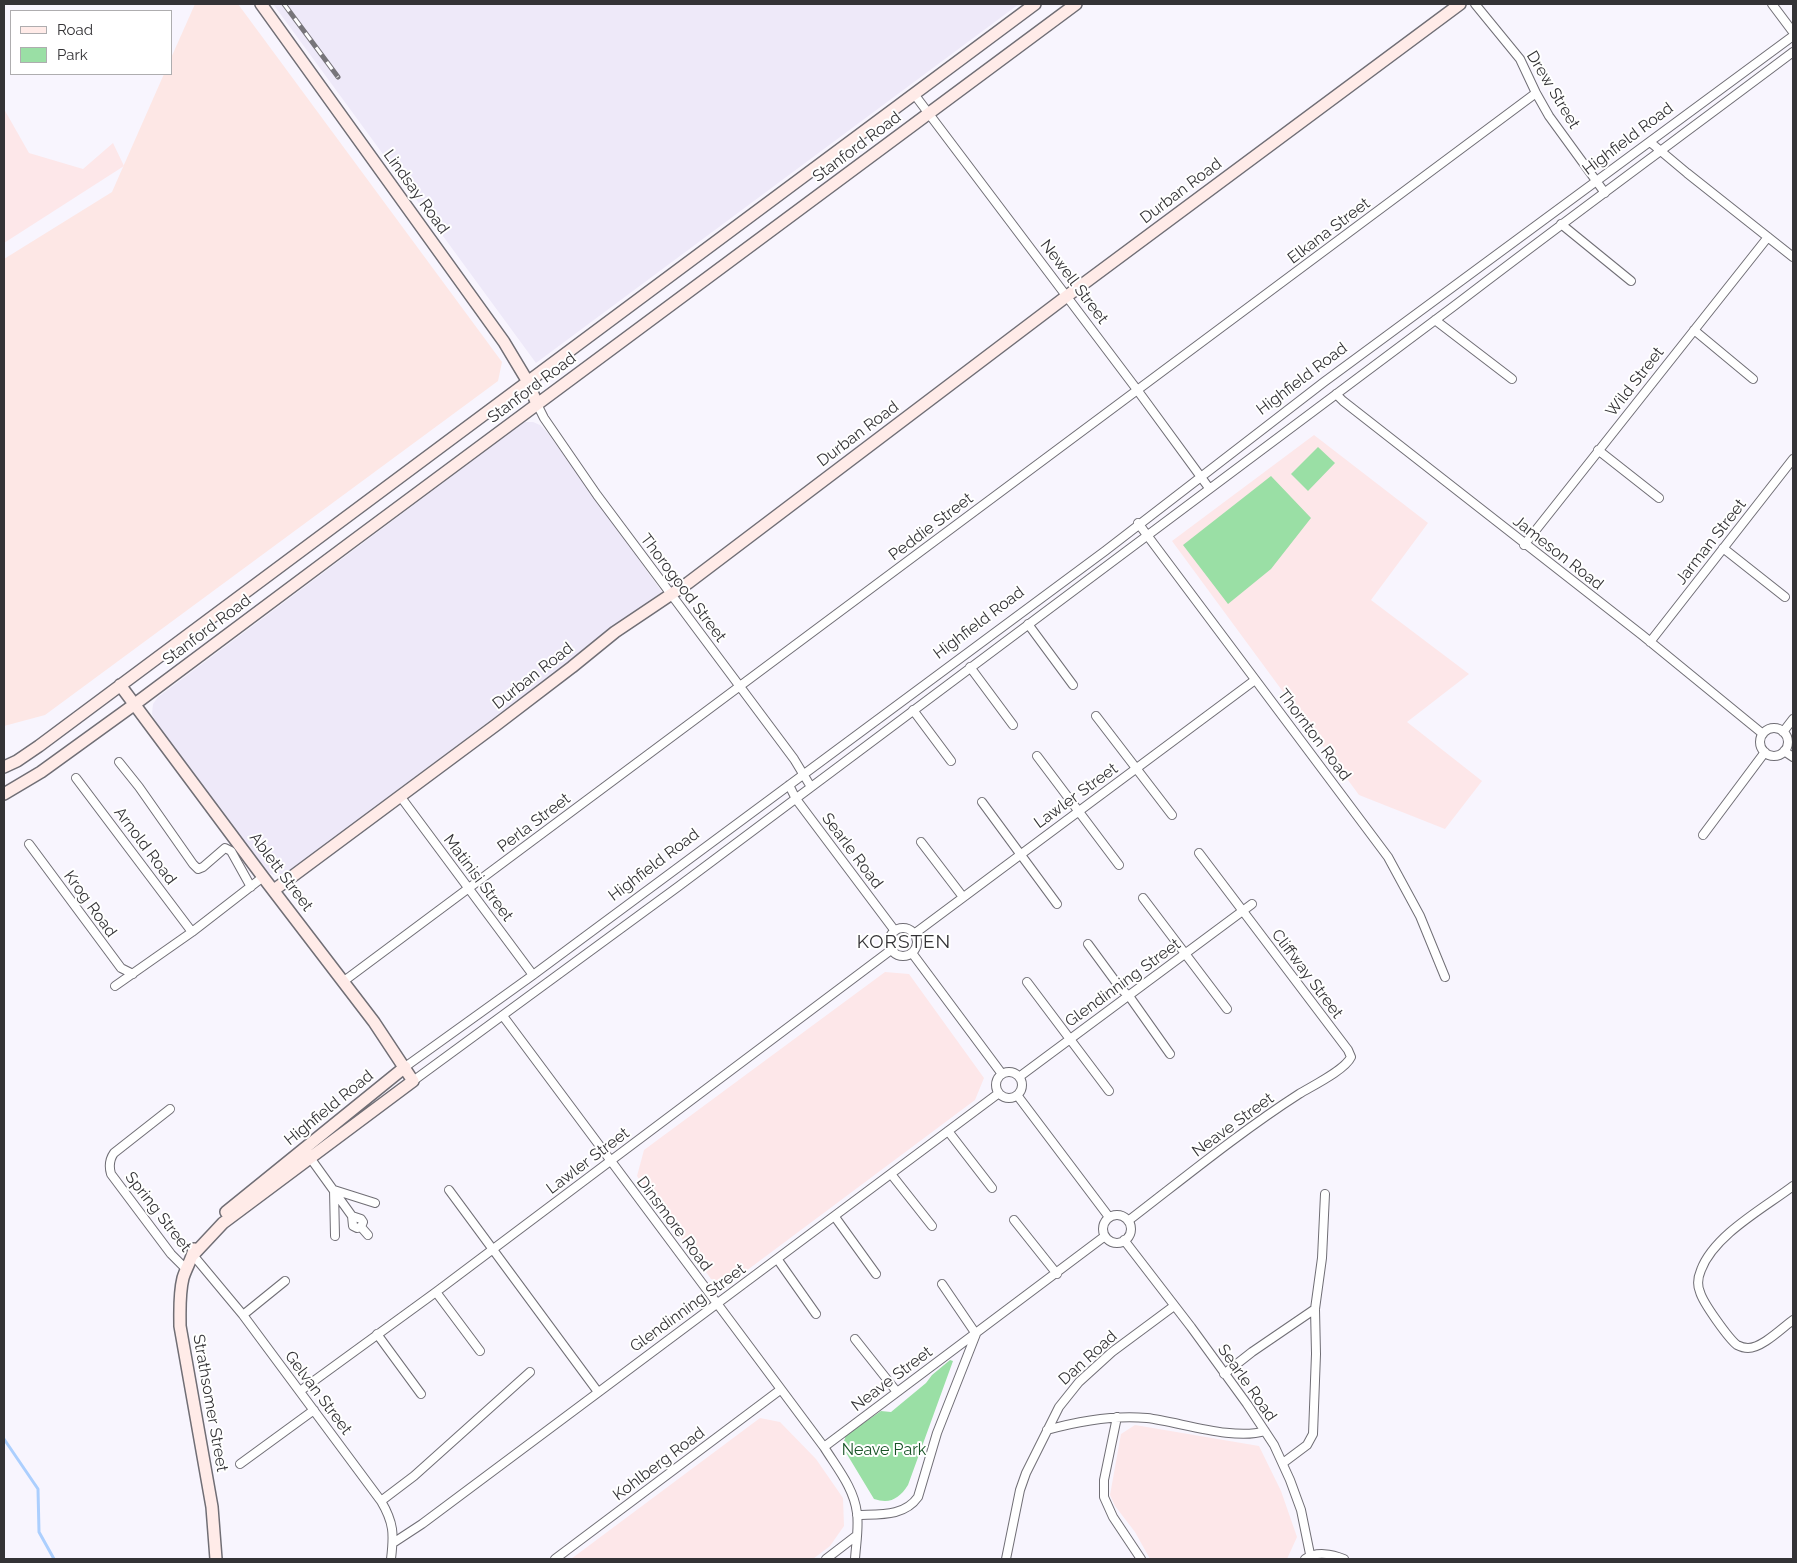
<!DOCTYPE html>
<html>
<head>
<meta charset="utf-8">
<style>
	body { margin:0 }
	#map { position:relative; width:1797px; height:1563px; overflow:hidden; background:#f8f5fe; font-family:Raleway,sans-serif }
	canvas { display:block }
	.frame { position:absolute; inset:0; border:5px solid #343336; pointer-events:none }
	.legend { position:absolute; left:10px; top:10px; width:162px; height:65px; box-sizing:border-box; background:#fff; border:1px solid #aeadaf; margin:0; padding:6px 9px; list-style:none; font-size:15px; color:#343336 }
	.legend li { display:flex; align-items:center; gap:10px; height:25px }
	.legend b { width:25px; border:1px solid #aeadaf }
</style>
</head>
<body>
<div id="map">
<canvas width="1797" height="1563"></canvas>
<div class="frame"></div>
<ul class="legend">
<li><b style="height:6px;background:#ffebe8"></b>Road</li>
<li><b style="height:14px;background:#9adfa5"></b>Park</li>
</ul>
</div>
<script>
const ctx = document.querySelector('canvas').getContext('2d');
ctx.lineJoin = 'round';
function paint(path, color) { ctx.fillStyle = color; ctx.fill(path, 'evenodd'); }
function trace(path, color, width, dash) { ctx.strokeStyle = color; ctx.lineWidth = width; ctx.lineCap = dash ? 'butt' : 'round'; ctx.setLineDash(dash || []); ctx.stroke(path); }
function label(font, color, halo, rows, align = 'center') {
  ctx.font = font + ' Raleway,sans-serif'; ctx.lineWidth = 4; ctx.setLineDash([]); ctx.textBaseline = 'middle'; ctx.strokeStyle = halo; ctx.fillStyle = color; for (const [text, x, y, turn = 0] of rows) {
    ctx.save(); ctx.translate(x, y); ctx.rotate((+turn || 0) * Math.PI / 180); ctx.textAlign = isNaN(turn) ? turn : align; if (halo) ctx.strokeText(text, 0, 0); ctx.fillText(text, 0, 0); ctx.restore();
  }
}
const built = new Path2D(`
	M273 4H1019L536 363Z
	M524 422H533L540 425 548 433 662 592 283 876 274 875 264 871 157 724 152 714 153 704 158 697Z`);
const education = new Path2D(`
	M4 109 29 153 83 169 113 143 124 166 4 243Z
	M1314 435 1428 523 1371 600 1469 674 1407 722 1482 781 1445 829 1359 795 1172 541Z
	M885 972 909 974 984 1078 975 1100 730 1283 711 1279 637 1176 644 1150Z
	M760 1418 780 1422 816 1459 843 1498 844 1526 830 1546 813 1559H571Z
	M1135 1425 1259 1446 1281 1491 1297 1537 1287 1559H1150L1135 1532 1115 1506 1110 1495 1121 1434Z`);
const medical = new Path2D(`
	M195 4H238L502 362 498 381 45 715 4 726V259L112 192 164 74H171V58Z`);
const green = new Path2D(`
	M1318 447 1335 463 1308 491 1291 474Z
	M1271 476 1311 518 1271 569 1228 604 1183 545Z
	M950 1360 953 1361 908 1485C899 1499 890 1504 874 1499L845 1451 844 1441 846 1435 881 1411 891 1412 926 1383 932 1375Z`);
const stream = new Path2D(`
	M4 1439 38 1489 39 1532 54 1559`);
const street = new Path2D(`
	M1475 4 1520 59 1536 93 1549 116 1605 193
	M1772 4 1793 32
	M914 94 1138 391 1209 488
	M1650 142 1687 173 1793 257
	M1561 224 1631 281
	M1435 320 1512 379
	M1694 330 1753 379
	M1336 394 1343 401 1642 635 1763 734
	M537 404 544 418 597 495 794 759 811 787
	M1598 450 1659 498
	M1138 523 1388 857 1420 916 1445 977
	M1524 545 1768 237
	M1723 548 1785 597
	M1028 624 1073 685
	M1650 642 1793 459
	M970 667 1013 725
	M913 710 951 761
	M1096 716 1172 815
	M1760 742a14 14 0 1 1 28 0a14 14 0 1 1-28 0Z
	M1783 732 1793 719
	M1784 751 1793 757
	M1037 756 1119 865
	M119 762 139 787 193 864 198 869 203 867 225 848 231 851 251 887
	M76 778 192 932
	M789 785 796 799 895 931
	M400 796 533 975
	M982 802 1057 904
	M1703 835 1765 752
	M921 842 963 897
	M29 844 121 968 133 974
	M1143 898 1227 1009
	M889 942a14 14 0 1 1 28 0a14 14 0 1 1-28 0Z
	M914 934 1255 680
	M1088 944 1121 989 1129 996 1170 1054
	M912 953 1002 1074
	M344 981 1536 93
	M1027 982 1109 1091
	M115 986 192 932 263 877
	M503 1016 824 1447C837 1468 854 1488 857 1513 859 1527 856 1544 855 1559
	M405 1067 533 975 1105 551 1324 382 1793 36
	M996 1085a13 13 0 1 1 26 0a13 13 0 1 1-26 0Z
	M1019 1077 1252 904
	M413 1081 679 886 1454 306C1566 220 1680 137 1793 52
	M1017 1095 1109 1217
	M170 1109 114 1153C109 1160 109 1167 111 1174L171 1254 186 1269
	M948 1131 992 1188
	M311 1159 352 1216 361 1219 363 1222 361 1227 368 1235
	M891 1174 932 1226
	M1793 1186C1764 1208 1714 1235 1701 1270 1698 1277 1697 1285 1700 1292 1703 1303 1729 1339 1737 1345 1741 1347 1745 1348 1748 1348 1762 1348 1782 1328 1793 1320
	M449 1190 598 1392
	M1103 1229a14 14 0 1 1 28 0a14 14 0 1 1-28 0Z
	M352 1216 353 1226 357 1228 361 1227
	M835 1217 876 1274
	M1014 1220 1057 1274
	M1128 1221C1184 1178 1240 1132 1299 1094 1312 1086 1345 1070 1351 1057L1348 1050 1199 853
	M335 1236 334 1190 375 1203
	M1124 1240 1191 1327 1247 1404 1274 1445 1290 1480 1301 1510 1311 1559
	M193 1255 243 1315 381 1501C394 1523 394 1534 391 1559
	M778 1260 816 1314
	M436 1292 480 1351
	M243 1315 285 1281
	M377 1334 421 1394
	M855 1339 897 1392
	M1224 1374 1252 1352 1315 1309
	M300 1391 436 1292 891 950
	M1117 1417 1104 1480V1497L1113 1517 1141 1559
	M1047 1430C1079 1421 1113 1415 1147 1418 1180 1422 1234 1441 1265 1431
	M824 1447 1105 1236
	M1283 1463 1307 1445 1313 1434 1316 1354 1315 1309 1322 1258 1325 1194
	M240 1464 314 1410
	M381 1501 414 1476 530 1372
	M857 1515C879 1514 904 1517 918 1497L937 1433 976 1334 942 1284
	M393 1543 422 1524 999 1093
	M555 1559 780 1390
	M826 1559 856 1536
	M1006 1559 1020 1490 1026 1473 1059 1407 1079 1382 1112 1352 1174 1306
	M1305 1559C1316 1551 1332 1554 1344 1559`);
const secondary = new Path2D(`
	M261 4 504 342 528 382 537 404
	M120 685 263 877 374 1022 413 1081 223 1223 193 1255
	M4 767 17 761 39 746 1035 4
	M4 794 41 772 135 704 353 541 1076 4
	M274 890 496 725 572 667 615 632 688 583 1067 296 1460 4
	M226 1212 405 1067
	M194 1249C192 1259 186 1268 183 1278 179 1294 180 1310 180 1326L212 1507 216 1559`);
const rail = new Path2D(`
	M284 4 338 77`);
const streetNames = [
	["Drew Street",1553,90,59],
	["Highfield Road",1628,139,-37],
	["Stanford Road",857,147,-37],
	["Durban Road",1181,191,-37],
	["Lindsay Road",416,192,54],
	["Elkana Street",1329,231,-37],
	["Newell Street",1074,282,53],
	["Highfield Road",1302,379,-37],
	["Wild Street",1635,382,-52],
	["Stanford Road",532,388,-37],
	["Durban Road",858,434,-37],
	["Peddie Street",931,527,-37],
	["Jarman Street",1711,542,-52],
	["Jameson Road",1558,553,38],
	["Thorogood Street",683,588,53],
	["Highfield Road",979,623,-37],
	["Stanford Road",207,630,-37],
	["Durban Road",533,676,-38],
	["Thornton Road",1314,735,53],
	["Lawler Street",1076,796,-36],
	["Perla Street",534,823,-37],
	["Arnold Road",145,846,53],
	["Searle Road",852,851,53],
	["Highfield Road",654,865,-37],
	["Ablett Street",281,872,53],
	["Matinisi Street",478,878,53],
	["Krog Road",90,904,54],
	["Cliffway Street",1307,974,53],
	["Glendinning Street",1123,983,-36],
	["Highfield Road",329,1108,-39],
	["Neave Street",1233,1125,-36],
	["Lawler Street",588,1161,-37],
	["Spring Street",158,1212,52],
	["Dinsmore Road",674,1224,53],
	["Glendinning Street",688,1308,-36],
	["Dan Road",1088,1358,-42],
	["Neave Street",892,1379,-37],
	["Searle Road",1247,1383,55],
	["Gelvan Street",318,1393,53],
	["Strathsomer Street",210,1403,80],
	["Kohlberg Road",659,1464,-37]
];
const parkNames = [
	["Neave Park",884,1450]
];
const quarterNames = [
	["KORSTEN",904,942]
];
paint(built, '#eee9f9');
paint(education, '#fde7e9');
paint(medical, '#fde7e5');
paint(green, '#9adfa5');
trace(stream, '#accffe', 3);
trace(street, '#706e75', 10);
trace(secondary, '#706e75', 14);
trace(street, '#fff', 8);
trace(secondary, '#ffebe8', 11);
trace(rail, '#77757a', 5);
trace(rail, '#fff', 3, [9]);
label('16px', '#343336', '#fff', streetNames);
label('16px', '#185427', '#fff', parkNames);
ctx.letterSpacing = '1px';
label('19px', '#343336', '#fff', quarterNames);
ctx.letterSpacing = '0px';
</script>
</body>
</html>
